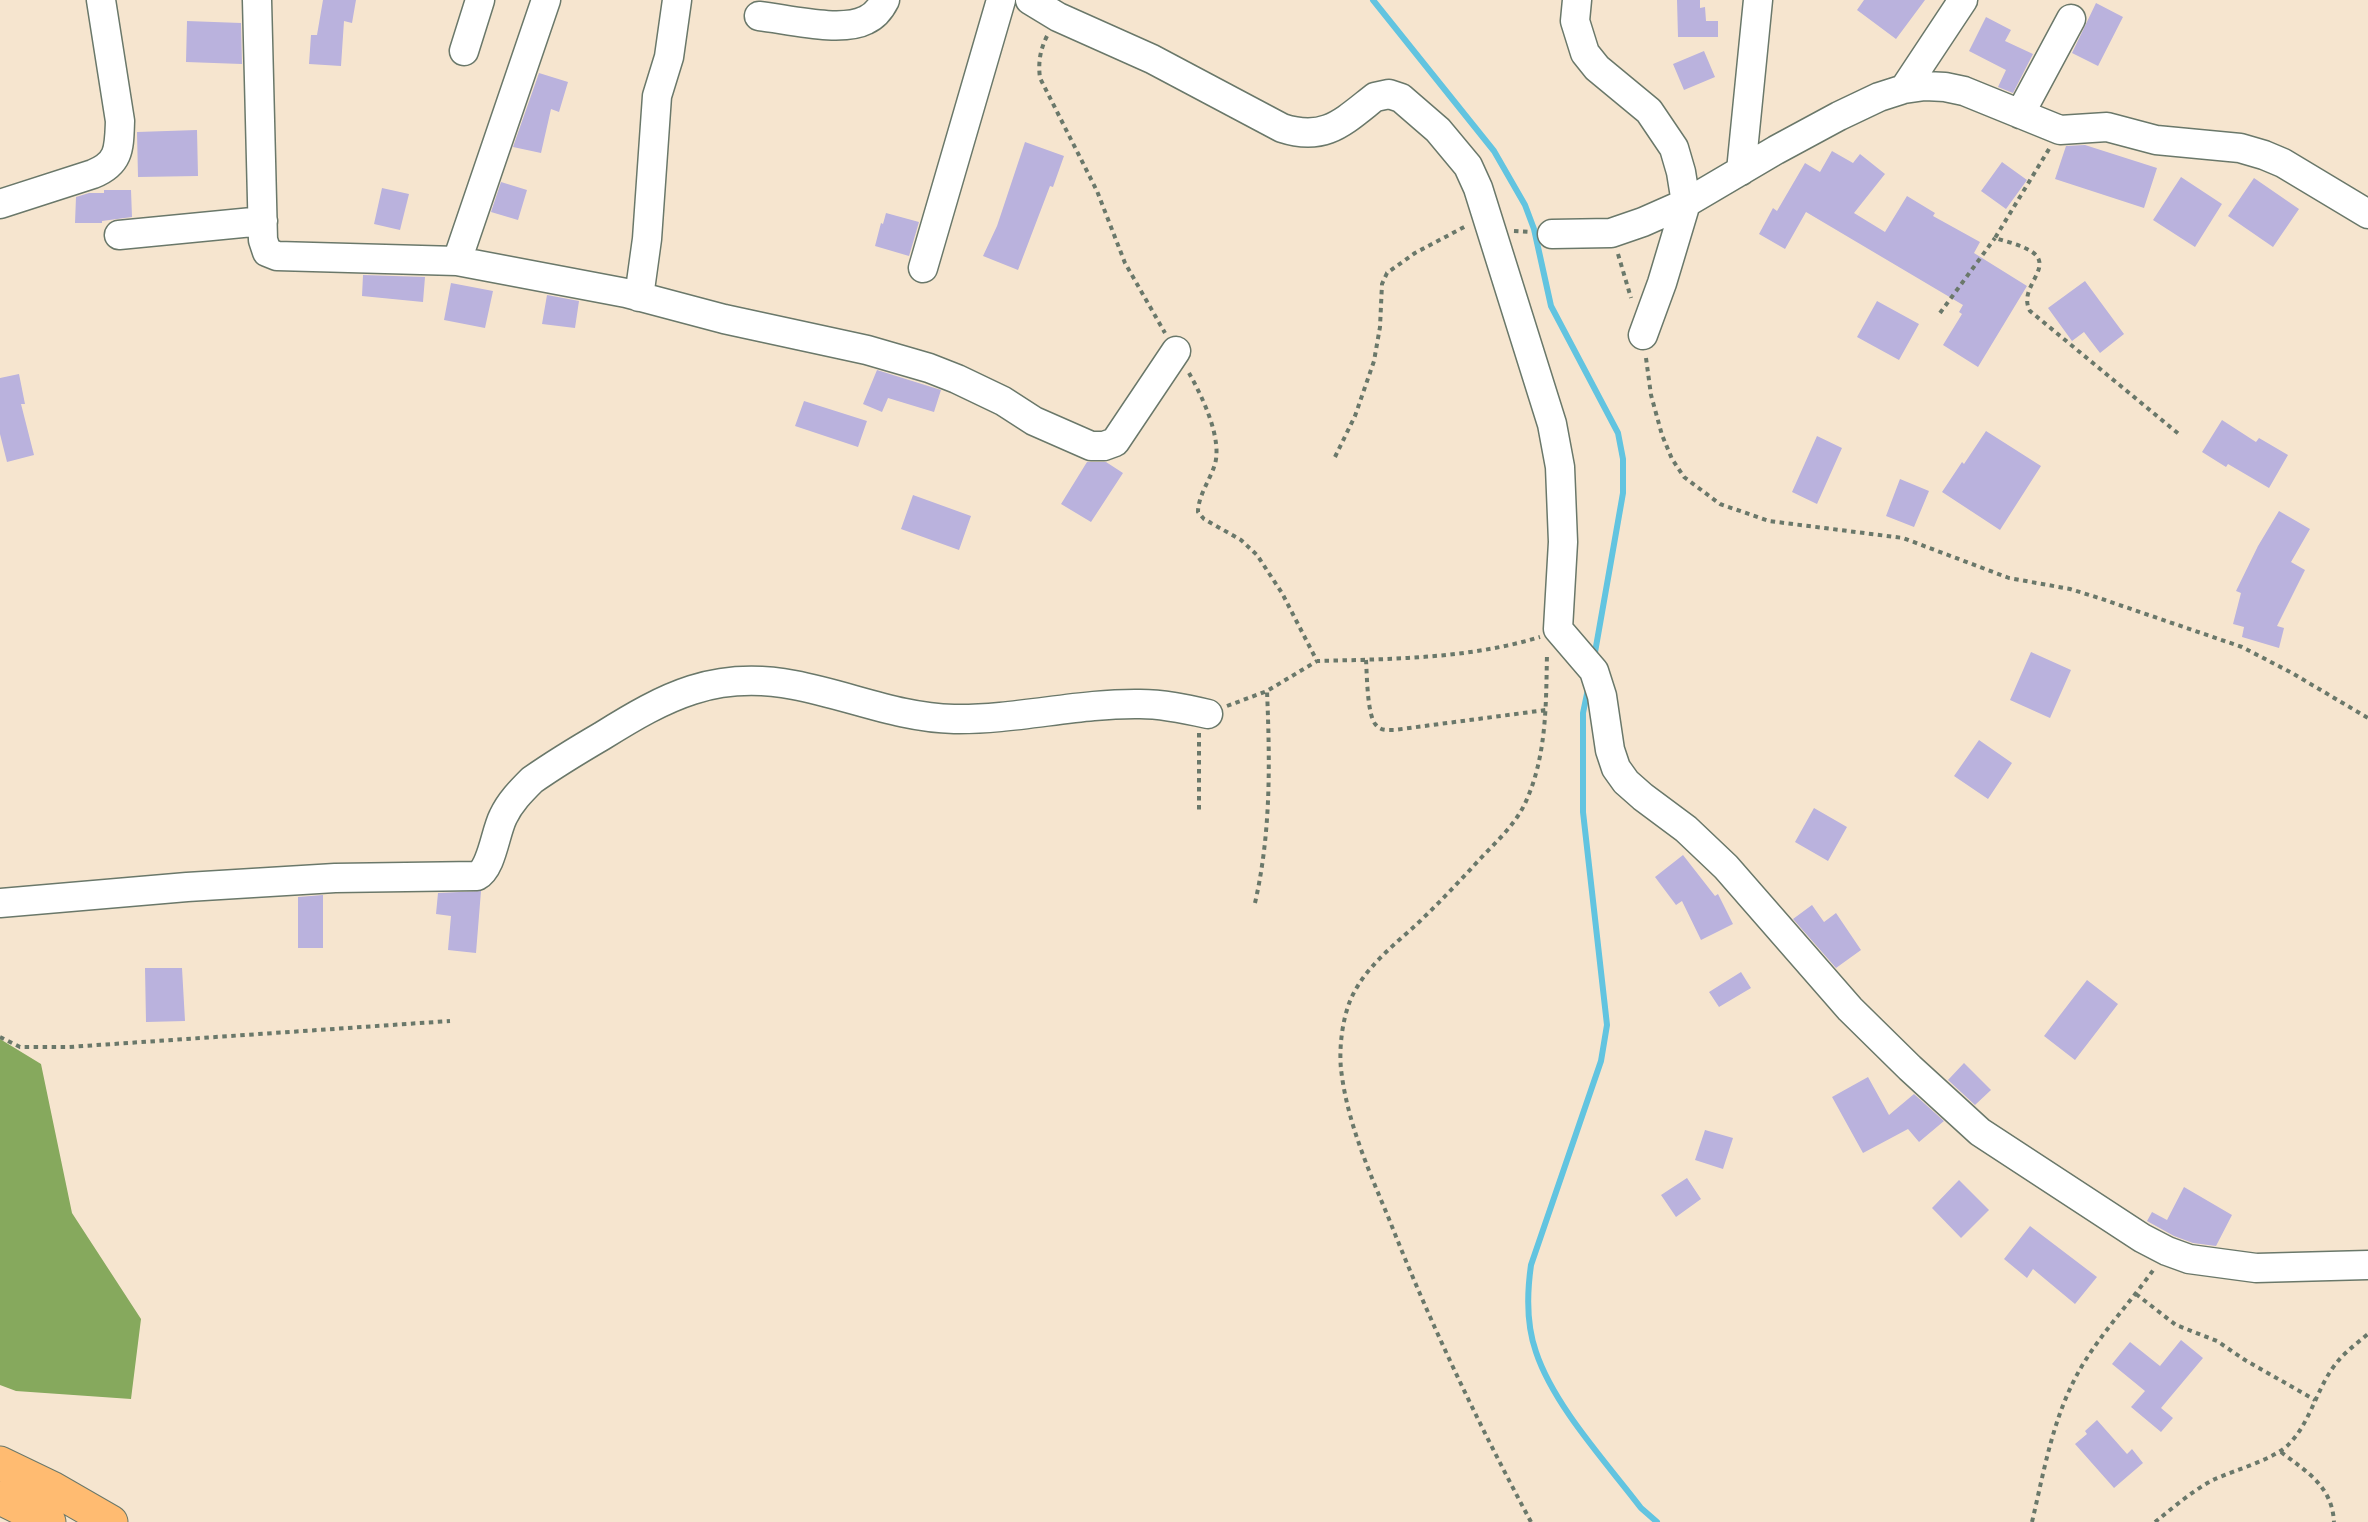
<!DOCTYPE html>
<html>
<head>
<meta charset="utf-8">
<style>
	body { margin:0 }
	canvas { display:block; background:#f6e5cf }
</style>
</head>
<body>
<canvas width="2368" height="1522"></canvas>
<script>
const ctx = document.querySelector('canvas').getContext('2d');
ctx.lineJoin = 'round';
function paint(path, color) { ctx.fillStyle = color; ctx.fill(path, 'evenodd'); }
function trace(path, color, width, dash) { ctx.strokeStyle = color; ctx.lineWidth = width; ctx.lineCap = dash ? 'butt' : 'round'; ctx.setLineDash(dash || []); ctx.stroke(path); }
const forest = new Path2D(`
	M0 1039 41 1064 72 1213 141 1319 131 1399 16 1391 0 1385Z`);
const stream = new Path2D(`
	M1373 0 1494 151 1525 205 1534 229 1551 306 1618 433 1623 459V493L1594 658
	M1588 689 1583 713V812L1607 1025 1601 1061 1531 1265C1527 1293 1526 1324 1536 1352 1554 1406 1606 1462 1641 1508L1657 1522`);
const building = new Path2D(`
	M323 0H356L352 23 344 21 341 66 309 64 311 35H317Z
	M1677 0H1700V8L1705 7 1706 21H1718V37H1678Z
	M1864 0H1925L1896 39 1857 10Z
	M2096 3 2123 17 2098 66 2072 53Z
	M1986 17 2011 30 2005 41 2033 54 2013 93 1998 87 2006 70 1969 51Z
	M187 21 241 23 242 64 186 62Z
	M1704 51 1715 77 1684 90 1673 64Z
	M539 73 568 82 559 112 551 109 541 153 513 147Z
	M197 130 198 176 138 177 137 132Z
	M1025 142 1064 156 1053 187 1050 186 1018 270 983 256 997 226Z
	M2085 145 2157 168 2144 208 2055 179 2066 146Z
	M1832 151 1853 163 1860 154 1885 174 1854 213 1885 232 1907 196 1935 213 1933 216 1980 242 1974 253 2027 286 1978 367 1943 345 1962 314 1959 312 1963 305 1806 212 1785 249 1759 234 1773 208 1777 211 1805 163 1820 172Z
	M2002 162 2027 180 2006 209 1981 191Z
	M2181 177 2222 204 2195 247 2153 220Z
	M2254 178 2299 209 2273 247 2228 216Z
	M501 182 527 190 518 220 491 212Z
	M382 188 409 194 400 230 374 224Z
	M104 190H131L132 217 102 221V223H75L76 197 89 193H104Z
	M886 213 919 222 909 256 875 246 881 223 883 224Z
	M363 275 425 277 423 302 362 296Z
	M2085 281 2124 334 2100 353 2084 332 2072 341 2048 308Z
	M451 283 493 291 485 328 444 320Z
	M547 295 579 301 575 328 542 324Z
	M1877 301 1919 324 1899 360 1857 337Z
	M877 370 941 390 934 412 888 398 882 412 863 404Z
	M19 374 25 404H21L34 455 7 462 0 434V378Z
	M804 401 867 421 858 447 795 426Z
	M2222 420 2256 442 2259 438 2288 455 2269 488 2228 464 2226 467 2202 452Z
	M1986 431 2041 466 2000 530 1942 492 1962 462 1964 464Z
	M1817 436 1842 448 1817 504 1792 492Z
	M1087 462H1106L1123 473 1091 522 1061 504Z
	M1900 479 1929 491 1914 527 1886 516Z
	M913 495 971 516 959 550 901 529Z
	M2279 511 2310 529 2291 562 2305 570 2277 626 2284 628 2279 648 2242 637 2244 627 2233 624 2241 593 2236 591 2258 546Z
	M2031 652 2071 670 2050 718 2010 700Z
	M1979 740 2012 763 1988 799 1954 776Z
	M1814 808 1847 827 1828 861 1795 842Z
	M1683 855 1715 896 1718 894 1733 924 1701 940 1682 901 1676 905 1655 877Z
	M481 891 476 953 448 950 451 916 436 914 438 893Z
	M323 895V948H298V897Z
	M1812 905 1824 922 1836 913 1861 950 1836 968 1793 919Z
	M145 968H182L185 1021 146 1022Z
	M1741 972 1751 988 1719 1007 1709 992Z
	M2087 980 2118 1004 2075 1060 2044 1036Z
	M1964 1063 1991 1090 1975 1105 1948 1080Z
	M1868 1077 1889 1115 1914 1094 1944 1121 1919 1142 1908 1129 1863 1153 1832 1097Z
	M1705 1130 1733 1138 1723 1169 1695 1160Z
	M1687 1178 1701 1199 1676 1217 1661 1195Z
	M1959 1180 1989 1210 1961 1238 1932 1208Z
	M2184 1187 2232 1215 2216 1246 2193 1243 2174 1236 2147 1221 2152 1212 2167 1220Z
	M2030 1226 2097 1277 2075 1304 2033 1269 2027 1278 2004 1259Z
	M2181 1340 2203 1358 2161 1408 2173 1418 2161 1432 2131 1407 2145 1391 2112 1364 2130 1342 2160 1366Z
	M2097 1420 2127 1454 2132 1449 2143 1463 2114 1488 2075 1444 2087 1434 2085 1431Z`);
const path = new Path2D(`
	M1047 36C1040 50 1038 63 1040 78L1097 191 1125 263 1165 333
	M2049 149 1995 238C2005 241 2017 244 2027 249 2060 265 2016 286 2030 311L2180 435
	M1514 231 1531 232
	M1618 254 1631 298
	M1940 313 1995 238
	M1646 358 1651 395 1662 435 1672 459 1684 477 1720 504 1769 521 1903 538 2009 578 2070 589 2099 598 2242 647 2292 673 2368 718
	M1189 373C1202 396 1224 441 1214 467 1209 481 1198 497 1198 512L1204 519 1241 540 1257 555 1282 593 1317 661C1391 659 1468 659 1540 637
	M1335 457 1355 416 1374 361 1380 327 1382 284 1387 273 1415 253 1466 226
	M1366 660C1367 674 1367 716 1376 725 1381 731 1388 730 1394 730L1546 710
	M1227 706 1267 691 1317 661
	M1199 733V811
	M1255 903C1271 833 1270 763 1267 691
	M0 1037 20 1047H69L450 1021
	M2136 1294 2176 1325 2217 1341 2245 1360 2315 1400
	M2281 1452C2307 1472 2332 1486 2334 1522
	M1531 1522C1478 1423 1430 1323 1389 1219 1369 1171 1347 1122 1341 1069 1339 1049 1342 1021 1350 1001 1363 969 1393 946 1417 924 1439 903 1459 882 1479 860 1497 841 1517 823 1527 799 1547 753 1546 702 1547 653
	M2032 1522C2045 1467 2054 1410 2085 1361 2105 1329 2132 1300 2154 1269
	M2155 1522C2174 1507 2193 1490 2215 1479 2235 1470 2275 1459 2289 1444 2309 1424 2316 1392 2332 1369 2342 1354 2355 1345 2368 1334`);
const minor = new Path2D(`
	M257 0 263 240 267 252 277 256 457 261
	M546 0 457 261 626 293 724 319 867 350 929 368 957 379 1003 401 1034 421 1091 446H1104L1115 442 1176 351
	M1030 0 1058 17 1152 59 1282 128C1325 142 1343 122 1375 97L1389 94 1401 98 1438 130 1468 166 1478 188 1552 424 1560 467 1563 542 1558 629 1594 671 1602 696 1610 750 1616 768 1626 782 1643 797 1686 829 1726 867 1850 1009 1910 1068 1980 1132 2142 1238 2167 1251 2189 1259 2256 1268 2368 1265
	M1577 0 1575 21 1585 53 1597 68 1649 111 1674 148 1681 172 1686 203 1662 283 1643 335
	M759 16C787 19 841 33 866 20 875 16 881 8 885 0
	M464 51 480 0
	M1904 89 1963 0
	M2020 114 2071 19
	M1741 171 1758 0
	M0 204 93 174C120 163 119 148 120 121L101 0
	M1552 234 1611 233 1643 222 1686 203 1776 150 1839 116 1879 97 1904 89 1925 86 1945 87 1964 91 2060 130 2107 127 2156 140 2240 148 2264 155 2283 163 2368 214
	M119 235 263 221
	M923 268 1001 0
	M639 297 647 239 657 96 669 57 677 0
	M0 903 187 887 335 878 477 876C492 868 495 833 503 817 510 802 521 791 532 780 555 764 578 750 602 736 666 696 715 670 794 685 848 695 899 718 954 719 1016 720 1078 703 1140 704 1163 704 1186 709 1208 714`);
const highway = new Path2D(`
	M0 1463 52 1488 111 1522
	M0 1498 49 1522`);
paint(forest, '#86a95d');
trace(stream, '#62c4e0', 6);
paint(building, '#bab2dd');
trace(minor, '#6a786a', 31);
trace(highway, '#6a786a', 35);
trace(path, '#6a786a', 4, [4.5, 4.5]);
trace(minor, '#fff', 28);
trace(highway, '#ffbb71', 33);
</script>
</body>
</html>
